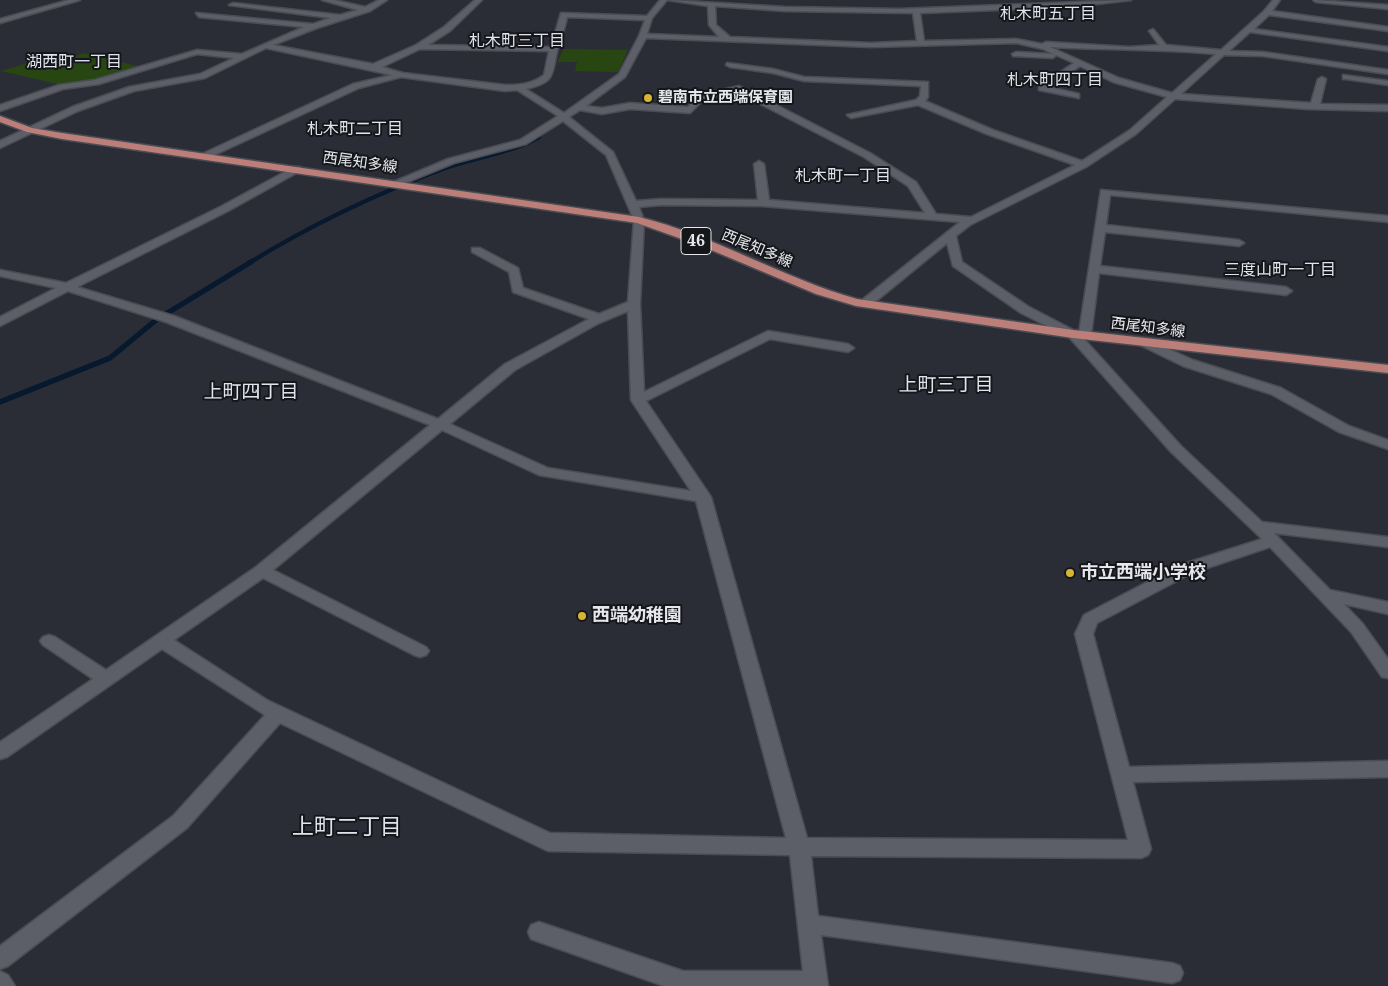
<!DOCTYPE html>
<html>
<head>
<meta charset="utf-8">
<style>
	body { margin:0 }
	canvas { display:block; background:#2b2d36 }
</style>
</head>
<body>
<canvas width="1388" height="986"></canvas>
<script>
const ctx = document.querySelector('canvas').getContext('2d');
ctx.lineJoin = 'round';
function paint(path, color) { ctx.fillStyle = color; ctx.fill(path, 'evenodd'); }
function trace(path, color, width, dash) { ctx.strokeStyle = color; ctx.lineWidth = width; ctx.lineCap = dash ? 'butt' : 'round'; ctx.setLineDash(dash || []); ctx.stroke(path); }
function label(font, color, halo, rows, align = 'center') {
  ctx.font = font + ' "Noto Serif","Noto Sans JP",serif'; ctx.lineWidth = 4; ctx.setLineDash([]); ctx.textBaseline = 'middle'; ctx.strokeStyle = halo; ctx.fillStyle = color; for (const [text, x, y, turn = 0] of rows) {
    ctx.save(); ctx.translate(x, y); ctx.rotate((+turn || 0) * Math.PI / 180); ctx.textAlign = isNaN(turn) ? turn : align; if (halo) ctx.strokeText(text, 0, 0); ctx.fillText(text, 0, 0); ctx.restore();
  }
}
const green = new Path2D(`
	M564 49 628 50 618 72 575 71 577 62H557Z
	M84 53 141 67 94 81 62 85 1 71 38 60 56 63Z`);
const streamFar1 = new Path2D(`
	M249 263C312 224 376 194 445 168 476 157 511 153 539 137`);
const stream = new Path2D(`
	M0 402 110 358 156 320 251 262`);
const minor = new Path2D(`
	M69 0H80L0 23V19Z
	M322 0H334L365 7 379 0H387L370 11 317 28 273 45 373 64 416 45 444 27 475 0H482L450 31 428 45 551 47 561 13 647 16 660 0H667L652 18 647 34 719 37 709 25 708 6 668 0 785 7 899 9 1131 0 1071 7 920 13 924 41 1016 39 1042 44 1046 42 1129 47 1159 45 1149 31 1153 29 1166 45 1221 50 1264 11 1273 0H1280L1272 11 1388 27V31L1269 15 1254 29 1388 47V51L1250 32 1229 51 1263 52 1388 70V74L1263 56 1224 55 1181 94 1311 103 1318 79 1322 77 1326 79 1320 104 1388 105V111L1308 109 1175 99 1136 134 1086 167 970 225 956 236 962 262 1029 307 1079 333 1101 190 1388 216V222L1110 195 1106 225 1239 240 1244 243 1239 246 1105 232 1100 266 1286 287 1292 291 1286 295 1099 273 1091 335 1084 339 1181 446 1262 522 1388 537V547L1274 533 1330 590 1388 602V614L1344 604 1363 624 1388 659V678L1382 677 1351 632 1270 547 1192 573 1097 623 1093 634 1129 767 1388 761V777L1133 782 1151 849 1148 855 1141 858 811 856 818 916 1172 963 1180 966 1183 973 1180 980 1172 983 821 935 828 986H664L531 939 528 932 531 925 539 922 683 971H803L790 855 548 851 280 723 187 828 8 966 0 969V946L173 816 265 715 162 649 7 757 0 759V742L93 679 43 645 40 641 43 637 49 635 55 637 106 670 256 567 430 425 166 322 68 291 0 326V317L56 288 0 276V270L66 283 220 207 294 167H300V171L228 211 77 287 174 316 438 419 505 364 589 319 513 292 509 272 472 252V248H480L518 268 523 288 599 314 628 302 634 220 606 155 563 121 526 144 454 163 400 185 391 183 448 159 520 140 558 116 517 90 505 91 401 77 359 88 208 158H202V154L353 84 392 75 266 48 205 78 134 91 78 111 0 148V141L72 107 129 87 200 74 234 58 197 54 99 84 63 89 0 111V105L59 85 95 80 197 50 242 54 304 27 199 17 196 13 313 24 331 18 229 5 233 3 340 15 358 10ZM715 6 785 11 913 13 917 41 871 43 730 37 716 25ZM567 17 645 20 639 36 619 74 564 113 526 89C558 82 551 73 558 48 561 38 565 28 567 17ZM646 38 871 47 1016 43 1043 49 1053 54 1016 52 1012 54 1013 56 1053 58 1056 55 1074 63 1039 86V90L1079 98V94L1049 87 1080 66 1113 82 1167 97 1130 130 1082 161 993 130 925 101 928 97V82L804 77 773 69 727 63 726 65 730 67 773 73 804 81 921 86 920 96 916 100 847 115 851 118 918 105 987 134 1075 165 971 217 936 214 916 182 870 153 739 86 697 96 688 107 630 103 602 108 586 106 625 77ZM1050 47C1106 50 1161 49 1216 54L1172 93 1119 78ZM420 49 549 51 544 75C533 84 519 85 505 85L403 73 382 67ZM735 91 864 157 908 186 925 213 769 200 764 164 759 161 754 164 758 200 661 199 636 201 613 152 569 117 580 110 602 114 630 109 690 113 703 100ZM661 205 762 206 960 222 862 300V306H870L947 243 953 266 1021 313 1069 337 1171 452 1262 539 1180 565 1084 615 1075 634 1128 840 807 838 711 497 646 401 770 339 848 352 854 348 848 344 768 331 644 392 640 304 644 220 639 207ZM628 311 631 400 691 491 548 468 450 424 515 370 599 323ZM442 430 539 475 696 501 786 838 550 833 267 700 174 640 263 578 414 655 420 657 426 655 429 651 426 647 273 570Z
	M1313 0 1388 5V9L1316 2Z
	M1343 75 1388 81V85L1346 79H1343Z
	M1144 338 1193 360 1281 388 1349 426 1388 440V449L1339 432 1271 394 1183 366 1140 345 1138 342 1140 339Z
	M0 971 8 975 15 986H0Z`);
const major = new Path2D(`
	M0 116 32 128 62 133 639 217C713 235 782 278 857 299L1073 330 1388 365V373L1073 338 856 306 816 294 704 247 637 223 62 139 27 132 0 122Z`);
const markers = [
	[648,98,5,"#d8b434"],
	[1070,573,5,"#d8b434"],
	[582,616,5,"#d8b434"]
];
const farPoinames = [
	["碧南市立西端保育園",658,98]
];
const farStreetnames = [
	["西尾知多線",360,163,8],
	["西尾知多線",757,249,23],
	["西尾知多線",1148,328,7]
];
const farNeighbourhoodnames = [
	["札木町五丁目",1048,14],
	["札木町三丁目",517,41],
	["湖西町一丁目",74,62],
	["札木町四丁目",1055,80],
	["札木町二丁目",355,129],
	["札木町一丁目",843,176],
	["三度山町一丁目",1280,270]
];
const shields = [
	[696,241,30]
];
const shieldNames = [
	["46",696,241]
];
const poiNames = [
	["市立西端小学校",1080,573],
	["西端幼稚園",592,616]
];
const neighbourhoodNames = [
	["上町三丁目",946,386],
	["上町四丁目",251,393]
];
const nearNeighbourhoodnames = [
	["上町二丁目",347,828]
];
paint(green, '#274612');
trace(streamFar1, '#06192e', 4.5);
trace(stream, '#06192e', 5.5);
trace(minor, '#4a4c53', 3);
trace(major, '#4a4c53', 3);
paint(minor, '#5c5f68');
paint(major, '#bb7e79');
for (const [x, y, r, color] of markers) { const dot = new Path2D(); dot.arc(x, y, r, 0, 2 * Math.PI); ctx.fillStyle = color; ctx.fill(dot); trace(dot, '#151619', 2); }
label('bold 15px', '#e5e7ec', '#151619', farPoinames, 'left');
label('15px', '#e5e7ec', '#151619', farStreetnames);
label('16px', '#e0e3ee', '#151619', farNeighbourhoodnames);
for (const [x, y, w] of shields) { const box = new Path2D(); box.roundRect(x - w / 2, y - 13.5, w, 27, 4); ctx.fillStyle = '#151619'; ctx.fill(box); trace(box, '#e5e7ec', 1); }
label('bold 16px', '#e5e7ec', null, shieldNames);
label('bold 18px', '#e5e7ec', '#151619', poiNames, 'left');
label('19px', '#e0e3ee', '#151619', neighbourhoodNames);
label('22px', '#e0e3ee', '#151619', nearNeighbourhoodnames);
</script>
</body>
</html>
